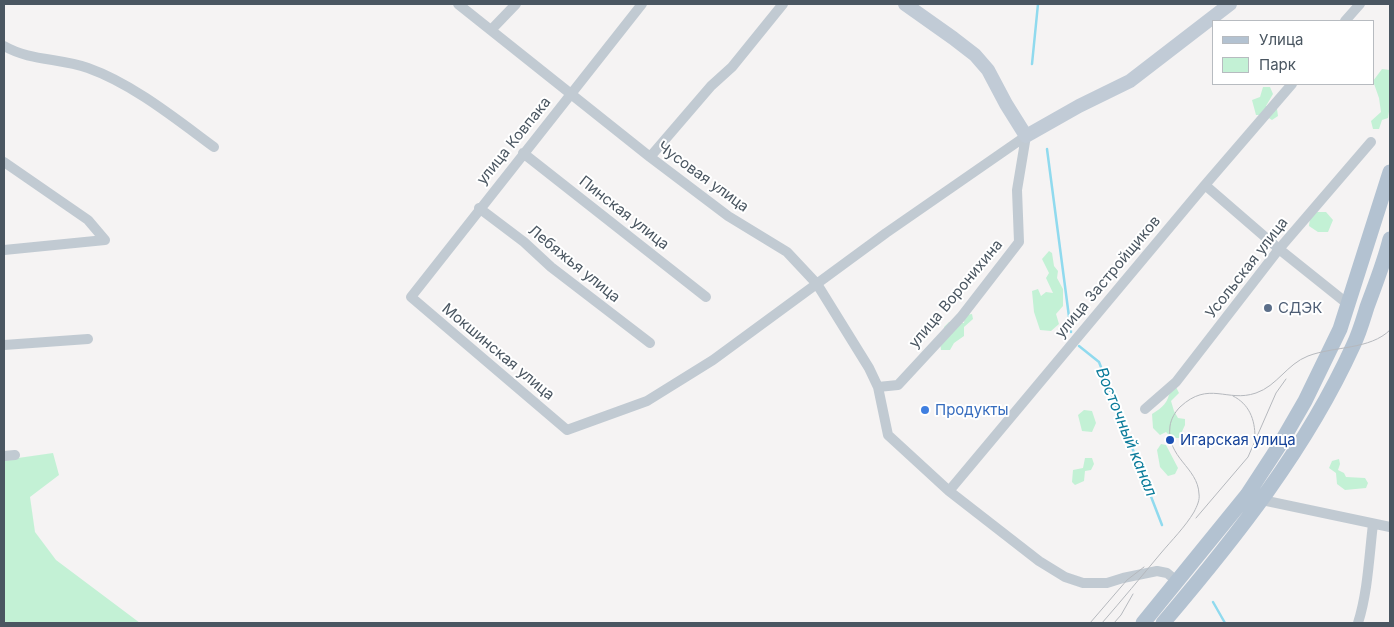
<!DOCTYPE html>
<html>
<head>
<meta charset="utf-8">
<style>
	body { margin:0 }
	#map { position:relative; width:1394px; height:627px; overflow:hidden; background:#f5f3f3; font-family:Inter,sans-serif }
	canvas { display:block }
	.frame { position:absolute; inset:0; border:5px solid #4a5661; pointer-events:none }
	.legend { position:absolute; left:1212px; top:20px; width:162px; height:65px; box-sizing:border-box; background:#fff; border:1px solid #b7bbc0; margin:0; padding:6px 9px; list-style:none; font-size:15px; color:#4a5661 }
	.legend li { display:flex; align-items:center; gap:10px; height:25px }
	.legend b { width:25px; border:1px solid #b7bbc0 }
</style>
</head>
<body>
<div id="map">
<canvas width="1394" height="627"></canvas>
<div class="frame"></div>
<ul class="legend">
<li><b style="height:6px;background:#b3c2d1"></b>Улица</li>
<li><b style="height:14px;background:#c3f1d5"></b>Парк</li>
</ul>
</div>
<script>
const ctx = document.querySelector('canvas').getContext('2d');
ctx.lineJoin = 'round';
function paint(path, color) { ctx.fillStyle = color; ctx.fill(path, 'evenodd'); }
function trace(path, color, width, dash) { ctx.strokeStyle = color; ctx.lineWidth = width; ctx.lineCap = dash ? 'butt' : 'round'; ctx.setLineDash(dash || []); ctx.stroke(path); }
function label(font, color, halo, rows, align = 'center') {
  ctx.font = font + ' Inter,sans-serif'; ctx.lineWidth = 4; ctx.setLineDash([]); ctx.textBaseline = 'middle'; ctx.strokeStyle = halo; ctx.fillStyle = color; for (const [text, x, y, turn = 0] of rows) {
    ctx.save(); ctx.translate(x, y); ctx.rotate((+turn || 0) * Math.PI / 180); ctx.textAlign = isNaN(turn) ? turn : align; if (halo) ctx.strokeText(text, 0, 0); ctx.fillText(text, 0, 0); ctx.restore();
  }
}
const green = new Path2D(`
	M1382 69 1390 70V105L1388 118 1382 120 1379 129H1373L1371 121 1381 112 1379 98 1373 81Z
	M1263 87H1270L1273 94 1266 106 1277 109 1278 116 1272 120 1264 115H1256L1252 100 1260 97Z
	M1317 212H1326L1333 220 1328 232H1318L1309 226 1310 218Z
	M1049 251 1052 253 1054 266 1058 271 1057 278 1063 289V306L1056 314 1059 324 1051 331 1040 330 1034 312 1032 291 1038 289 1041 296 1046 292 1053 293 1046 278 1049 273 1042 259Z
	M972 314 973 319 964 327V336L954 343 950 350H941L940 342 946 337 944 327 949 322 964 323 965 315Z
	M1176 387 1179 393 1171 401 1174 411 1178 418 1185 419V425L1179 438H1172L1166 432 1160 435 1153 428 1152 414C1163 407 1168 403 1170 390Z
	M1084 410 1092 411 1096 423 1092 432 1082 431 1078 415Z
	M1161 444 1166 445 1178 468 1175 474 1168 476 1160 467 1157 450Z
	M53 453 59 475 30 497 35 532 56 560 140 623H4V460Z
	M1085 458H1092L1094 464 1091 470 1085 471 1084 481 1075 485 1072 482 1073 470 1083 468Z
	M1339 459 1340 464 1338 470 1344 473 1346 477 1365 478 1368 483 1366 488 1345 490 1337 484 1336 473 1329 468 1332 461Z`);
const stream = new Path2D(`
	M1032 64 1038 4
	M1047 149 1071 332
	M1079 346 1099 362 1162 525
	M1213 602 1225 623`);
const street = new Path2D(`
	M458 4 650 157 728 216 787 252 817 284 869 368 878 387 888 435 949 491 1039 561 1065 577 1083 583H1107L1123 578 1157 571 1167 573 1178 582
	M642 4 411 297 567 430 647 401 713 360 886 233 1026 136
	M1345 21 1360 4
	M491 30 516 4
	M4 46C30 61 60 58 88 68 133 84 176 119 214 147
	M523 153 706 297
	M650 157 711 86 732 67 783 4
	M4 162 88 220 105 240
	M1205 185 1279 249 1349 305
	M479 208 524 242 551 267 650 343
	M4 250 105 240
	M4 345 88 339
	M878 387 898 385 961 317 1019 242 1017 190 1026 136
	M1145 409 1176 382 1279 249 1371 142
	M4 456 15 455
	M949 491 1205 185 1292 84
	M1262 500 1390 527
	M1358 623C1368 591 1369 557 1373 524`);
const secondary = new Path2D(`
	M905 4 953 38 975 55 988 70 1006 104 1026 136 1079 106 1130 81 1230 4`);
const primary = new Path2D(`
	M1143 623 1247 495 1279 446 1305 401 1340 329 1390 172
	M1163 623C1236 537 1306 449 1353 346 1359 334 1363 320 1367 307 1375 285 1384 263 1390 239`);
const tram = new Path2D(`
	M1233 396C1249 404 1255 419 1255 437
	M1196 518 1248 457 1276 393 1286 379
	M1090 623 1127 580 1144 567
	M1102 623C1122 600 1141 577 1161 553 1172 540 1185 527 1194 512 1197 506 1200 500 1199 494 1198 467 1166 458 1170 426 1171 419 1175 412 1180 407 1209 380 1227 403 1256 393 1277 386 1287 364 1308 356 1334 346 1370 350 1390 330
	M1114 623 1121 615 1133 594`);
const markers = [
	[1268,308,5,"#5c6f8a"],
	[925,410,5,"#3f7fe0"],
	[1170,440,5,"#1a4fb4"]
];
const streetNames = [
	["улица Ковпака",514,141,-51],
	["Чусовая улица",703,177,36],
	["Пинская улица",624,213,38],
	["Лебяжья улица",574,264,39],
	["Усольская улица",1247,268,-52],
	["улица Застройщиков",1108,277,-50],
	["улица Воронихина",956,294,-50],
	["Мокшинская улица",498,352,40]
];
const serviceNames = [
	["СДЭК",1278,308]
];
const shopNames = [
	["Продукты",935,410]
];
const transitNames = [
	["Игарская улица",1180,440]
];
const waterNames = [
	["Восточный канал",1126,432,68]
];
paint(green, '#c3f1d5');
trace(stream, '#90daee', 2.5);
trace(street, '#c1cad2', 10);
trace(secondary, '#c1cbd6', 14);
trace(primary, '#b3c2d1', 15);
trace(tram, '#b5b8bd', 1);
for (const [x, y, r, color] of markers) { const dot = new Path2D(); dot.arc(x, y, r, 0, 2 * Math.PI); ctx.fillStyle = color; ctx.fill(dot); trace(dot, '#fff', 2); }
label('15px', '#4a5661', '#fff', streetNames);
label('15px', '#4e5e75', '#fff', serviceNames, 'left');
label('15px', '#366cbe', '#fff', shopNames, 'left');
label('15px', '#164399', '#fff', transitNames, 'left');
label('italic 16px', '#0c7c9b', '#fff', waterNames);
</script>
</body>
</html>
